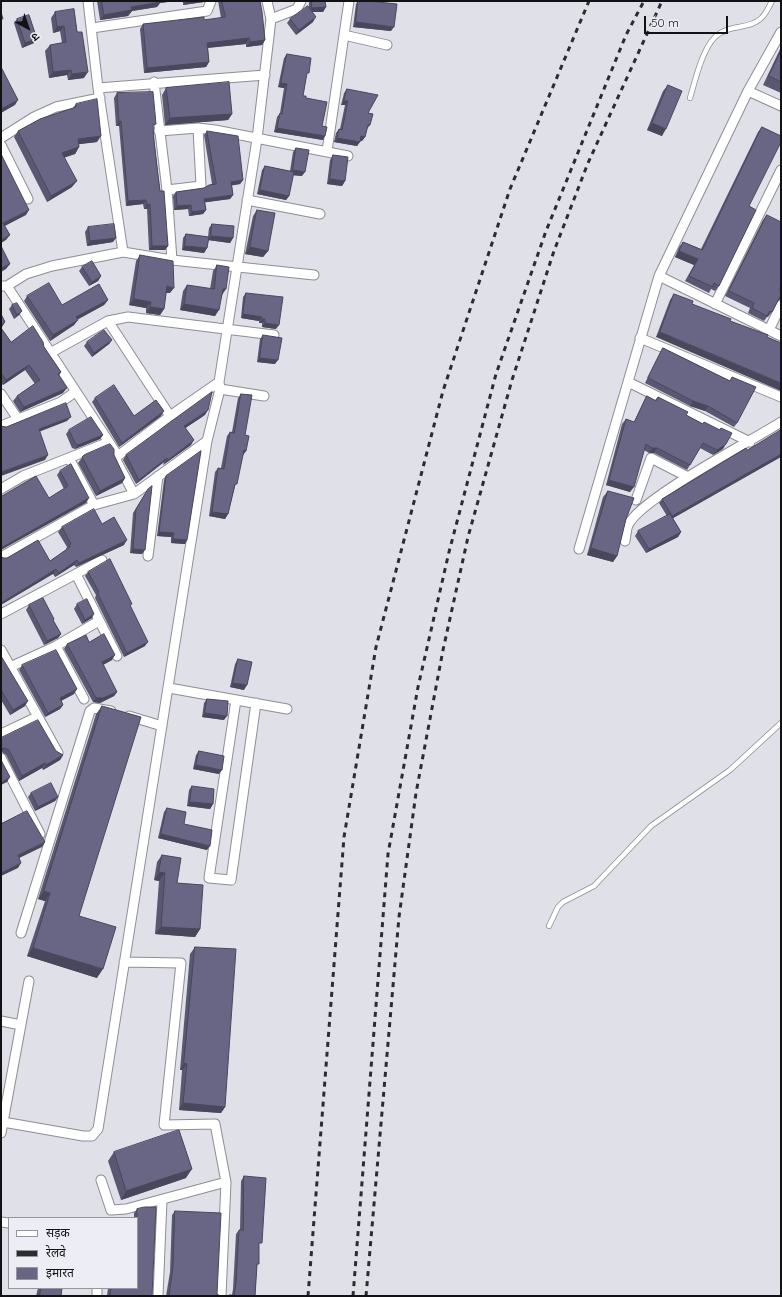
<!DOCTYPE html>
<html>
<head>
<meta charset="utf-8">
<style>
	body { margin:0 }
	#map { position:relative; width:782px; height:1297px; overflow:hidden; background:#e0e0e9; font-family:Quicksand,"Noto Sans Devanagari",sans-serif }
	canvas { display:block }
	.frame { position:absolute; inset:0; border:2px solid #121215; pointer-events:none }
	.legend { position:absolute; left:8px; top:1217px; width:130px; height:72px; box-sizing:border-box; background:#ededf6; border:1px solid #95959c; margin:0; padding:5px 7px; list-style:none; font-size:12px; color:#121215 }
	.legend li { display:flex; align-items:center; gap:8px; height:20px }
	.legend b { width:20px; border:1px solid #95959c }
	.north { position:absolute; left:8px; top:8px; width:40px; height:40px; -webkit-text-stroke:3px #ededf6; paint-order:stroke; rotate:140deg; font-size:11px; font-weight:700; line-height:16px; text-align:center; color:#121215 }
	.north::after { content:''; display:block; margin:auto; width:14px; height:18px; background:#121215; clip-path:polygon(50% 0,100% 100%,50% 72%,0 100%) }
	.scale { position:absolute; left:644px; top:16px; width:84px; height:18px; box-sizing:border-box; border:2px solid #121215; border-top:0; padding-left:5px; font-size:12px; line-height:14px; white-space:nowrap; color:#121215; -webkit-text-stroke:3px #ededf6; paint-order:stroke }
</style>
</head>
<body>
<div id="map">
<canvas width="782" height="1297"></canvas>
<div class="frame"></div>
<ul class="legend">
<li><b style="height:5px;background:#fff"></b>सड़क</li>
<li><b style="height:5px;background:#2c2c30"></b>रेलवे</li>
<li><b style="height:11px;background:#686684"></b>इमारत</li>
</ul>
<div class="north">उ</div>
<div class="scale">50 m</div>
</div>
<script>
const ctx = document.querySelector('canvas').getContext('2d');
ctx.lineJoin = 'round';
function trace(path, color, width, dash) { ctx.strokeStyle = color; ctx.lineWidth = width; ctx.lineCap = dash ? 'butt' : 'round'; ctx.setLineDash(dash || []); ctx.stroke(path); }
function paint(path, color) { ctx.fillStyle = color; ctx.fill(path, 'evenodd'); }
const lane = new Path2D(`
	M690 98C695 81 702 50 715 37 729 23 752 31 764 15 767 11 770 5 772 1
	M549 926 558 907 563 902 594 886 651 826 730 770 781 723`);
const street = new Path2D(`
	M88 1 98 88 123 252
	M271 19 297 9 301 1
	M92 28 207 11 211 1
	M344 35 387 45
	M154 82 167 190 172 260
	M98 88 265 75
	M748 91 781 106
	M159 131 198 128 215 130 348 156
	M1 138 34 117 56 107 100 98
	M1 145 28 199
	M327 151 349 1
	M167 190 201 186 198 128
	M247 200 320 214
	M659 276 781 336
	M1 286H7L118 456
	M7 286 26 274 52 266 123 252 172 260 314 275
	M715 304 781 170
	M108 321 170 416
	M769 330 781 305
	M640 338 781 397
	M50 353 108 321 128 317 274 335
	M628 382 750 442
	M220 389 264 396
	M1 394 18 419
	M1 426 61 402 75 392
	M69 458 94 505
	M1 489 23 476 109 442
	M134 494 115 458 170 416 219 382
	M636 500 651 458 688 477
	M625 541C626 536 626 530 628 525 641 498 750 442 781 422
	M579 549 659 276 748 91 781 32
	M148 556 158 476
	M1 557 94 505 134 494 207 441
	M76 574 117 656
	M1 614 102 560
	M56 646 99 621
	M1 650 58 753
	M10 667 56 646 84 699
	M169 688 287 709
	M236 700 209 878 231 880 256 703
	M129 716 162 726
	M1 734 37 717
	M1 758 40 834
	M21 933 90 711 94 708 111 711
	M1 1021 21 1025
	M3 1122 83 1136H92L98 1129 207 441 220 389 219 382 257 139 271 19 267 1
	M1 1133 29 981
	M101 1180 111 1210 126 1209 226 1182 215 1124 164 1125 181 963 124 962
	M1 1222 9 1223
	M97 1296V1288
	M158 1296 162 1200
	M221 1296 226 1182`);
const rail = new Path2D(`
	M308 1296 344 837 376 647 443 391 510 189 589 1
	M353 1296 388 854 418 687 449 552 496 374 546 231 626 35 644 1
	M366 1296 399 917 416 793 443 650 468 537 512 380 554 251 588 163 662 1`);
const wall = new Path2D(`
	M97 1H175L160 3 157 7 132 11 128 16 100 20Z
	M183 1H205L204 2 183 5Z
	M218 1H260L265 40 262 45 246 47V44L208 48 209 62 206 67 144 73 140 29 143 24 204 20 221 18Z
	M309 1H325L326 7 323 12H312L313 22 296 35 287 23 290 19 309 7Z
	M358 1H368L391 31 353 27 356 4Z
	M74 9 84 78 68 80 67 75 49 78 45 51 50 45 62 43 60 31 53 33 51 18 55 12Z
	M17 19 37 39 34 43 22 48 14 23Z
	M781 47V93L763 85Z
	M287 54 306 77 303 96 306 98 322 126 323 140 274 132 277 117 280 113 284 88 278 87 284 58Z
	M668 85 662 136 647 130 663 91Z
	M166 88 232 114 228 120 165 125 162 95Z
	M347 89 368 113 370 125 367 129 365 137 362 141H360L357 146 334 142 336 133 339 129H340L345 105H341L344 93Z
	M117 93 153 128 160 191 168 246 165 250H149L147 209H144L143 204 126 206 119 126H116L114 98Z
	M76 104 97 142 78 144 79 147 75 154 64 157 72 187 47 202 14 137 18 131 72 109Z
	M762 127 749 206 719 286 715 291 711 289 709 293 685 281 694 265 675 257 679 247 683 242 701 249 758 132Z
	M207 131 243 180 240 184 232 185 233 195 230 199 205 202 206 210 203 214 189 216 188 209 174 210 173 196 176 192 204 188 212 184 204 135Z
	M296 148 302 176 293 175 289 196 286 200 257 194 262 170 265 166 290 171 293 152Z
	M333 155 345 181 342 186 327 184 330 160Z
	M257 210 268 251 263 257 245 254 253 216Z
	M767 215 779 290 781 291V300H778L772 312 768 317H767L764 321 748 313 750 308 725 296 763 220Z
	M212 224 233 238 230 243 208 240 207 248 204 253 182 250 183 238 186 234 208 237 209 228Z
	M88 227 113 242 87 246 85 232Z
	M140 255 170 293H166L164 309 160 315 146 313V308L129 305 136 261Z
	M217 265 222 295 215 316 180 310 183 291 187 285 210 289 213 271Z
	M82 267 101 276 98 281 89 286 79 271Z
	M246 293 276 329 262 327V323H259V321L241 318 243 297Z
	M674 294 692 304 767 337H656L670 300Z
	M27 296 62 305 108 300 104 305 77 320 74 325 50 341 24 301Z
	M12 305 22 311 19 315 14 319 9 309Z
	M1 314 5 322 1 328 11 342 44 347 61 372 59 376 63 393 20 412 13 401 17 396 35 384 25 370 3 385 1 383Z
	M263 335 275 364 257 362 260 339Z
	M112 340 109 344 92 357 84 346 87 342Z
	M663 348 730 381 732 377 737 423 734 427 705 411 690 406 645 383 660 353Z
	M241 394 245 435 246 451 243 455 228 514 225 519 209 516 215 472 218 468H221L227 436 230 432H232L238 398Z
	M647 396 655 400 658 397 686 415 703 424 719 430 721 428 723 449 713 455 700 448 687 470 654 453H649L644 450 630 492 606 485 622 424 626 419 634 422 644 401Z
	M95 398 134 416H161L119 447 92 402Z
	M205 415 185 428 191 445 163 465 164 462 136 484 123 460 126 455Z
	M69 430 103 435 100 439 75 449 72 448 66 434Z
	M746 448 673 518 681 532 678 537 646 553 635 536 638 531 667 516 659 503 662 499Z
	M84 455H114L125 478 122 483 96 496 78 463Z
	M60 471 86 503 2 496 49 498 64 489 57 475Z
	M166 476 187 540 185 544 171 543V537L157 536 164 480Z
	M608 491 626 519 617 556 613 562 587 555 603 497Z
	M145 494 142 554 130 553 133 513Z
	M102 524 124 545 76 567 74 565 55 577 53 574 4 558 50 561 66 550V549L67 547 58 532 62 527Z
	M88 572 130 607 145 646 124 657 95 598 96 595 85 576Z
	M77 604 92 618 82 624 74 609Z
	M29 605 54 619 53 620 61 634 58 638 44 645 26 610Z
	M89 642 112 660 103 665 117 692 114 696 100 703 93 702 64 649 67 644Z
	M1 656 25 706 10 715 1 700Z
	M238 659 244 690 230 687 235 664Z
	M22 665 74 694 61 701 63 705 60 709 45 717 19 670Z
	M207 699 224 720 202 717 204 703Z
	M102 706 79 916 97 978 27 956 45 901 38 899 96 714Z
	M1 738 56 751 63 755 60 760 43 770 42 768 19 781 6 755 2 752Z
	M199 751 219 774 193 769 196 755Z
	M192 786 213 804 210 809 187 806 189 790Z
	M31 793 58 797 55 801 35 811 28 797Z
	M167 808 184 824 207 850 158 838 164 812Z
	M162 855 200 929 195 937 155 934 159 881 154 880 157 862Z
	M195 947 225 1107 221 1113 179 1110 182 1070H180L190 954Z
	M114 1152 186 1178 121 1200 108 1161Z
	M244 1176 259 1247 257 1266 255 1296 232 1295 233 1289 236 1234 239 1230H240L241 1181Z
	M137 1209 152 1296H107L108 1288H137V1218H134V1213Z
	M175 1211 217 1294 220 1296H166L170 1272 172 1215Z
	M38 1288H62L61 1296H36Z`);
const shadedWall = new Path2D(`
	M158 1H175L160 3 157 7 132 11 128 16 100 20 104 15 131 7Z
	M186 1H205L204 2 183 5Z
	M326 7 323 12H309L312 8Z
	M316 17 313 22 296 35 299 30Z
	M356 22 394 27 391 31 353 27Z
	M64 26 60 31 53 33 57 27Z
	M249 38 246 44 204 48 207 43Z
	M37 39 34 43 22 48 25 43Z
	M265 40 262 45 246 47 250 42Z
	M209 62 206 67 144 73 147 68Z
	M71 70 67 75 49 78 53 72Z
	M88 72 84 78 68 80 72 74Z
	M281 83 287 84 284 88 278 87Z
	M18 100 15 105 1 113V109Z
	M344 101H348L345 105H341Z
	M232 114 228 120 165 125 170 118Z
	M121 121 119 126H116L119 122Z
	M652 123 666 129 662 136 647 130Z
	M277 128 325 136 323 140 274 132Z
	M101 136 97 142 73 145 78 139Z
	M361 136 365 137 362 141 358 140Z
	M337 138 360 142 357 146 334 142Z
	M79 147 75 154 58 160 62 153Z
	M293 170 305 172 302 176 290 175Z
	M330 179 345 181 342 186 327 184Z
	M243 180 240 184 229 186 231 182Z
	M77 181 72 187 47 202 51 196Z
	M260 190 289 196 286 200 257 194Z
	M233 195 230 199 201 203 204 199Z
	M146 200 143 204 126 206 128 201Z
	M150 204 147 209H144L147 205Z
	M191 205 188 209 174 210 177 206Z
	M29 210 26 215 1 228 3 223Z
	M206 210 203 214 189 216 192 212Z
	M10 235 6 240 1 243V240Z
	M211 236 233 238 230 243 208 240Z
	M116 238 113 242 87 246 90 241Z
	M152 246H168L165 250H149Z
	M185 246 207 248 204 253 182 250Z
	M250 247 268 251 263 257 245 254Z
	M679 251 698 259 694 265 675 257Z
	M10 264 6 269 1 272V268Z
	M101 276 98 281 89 286 92 282Z
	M167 286 174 288 170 293 163 292Z
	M223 289H226L222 295 219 294Z
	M134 299 151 302 146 308 129 305Z
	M108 300 104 305 72 322 76 317Z
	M184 304 219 310 215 316 180 310Z
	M150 307 164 309 160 315 146 313Z
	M22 311 19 315 14 319 17 315Z
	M243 314 262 317 259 321 241 318Z
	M262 319H265L262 323H259Z
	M78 320 74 325 50 341 53 335Z
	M5 322 2 327 1 328V325Z
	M265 323 279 325 276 329 262 327Z
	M660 332 781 383V391L656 337Z
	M112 340 109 344 92 357 94 353Z
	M260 358 278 360 275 364 257 362Z
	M29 365 25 370 3 385 6 380Z
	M67 388 63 393 20 412 24 407Z
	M693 401 708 406 705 411 690 406Z
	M208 410 205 415 181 431 184 426Z
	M164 411 161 416 119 447 122 443Z
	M71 417 67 421 36 433 39 429Z
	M103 435 100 439 75 449 78 445Z
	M194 440 191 445 163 465 167 461Z
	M726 444 723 449 713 455 717 450Z
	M652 448H657L654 453H649Z
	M244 450 246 451 243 455 241 454Z
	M781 454V457L670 520 672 516Z
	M48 455 45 460 1 476V472Z
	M167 458 164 462 136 484 139 480Z
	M125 478 122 483 96 496 100 491Z
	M609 480 634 487 630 492 606 485Z
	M89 498 86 503 1 550V547Z
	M212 512 228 514 225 519 209 516Z
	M159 532 174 533 171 537 157 536Z
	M681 532 678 537 646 553 649 549Z
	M173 539 187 540 185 544 171 543Z
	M127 540 124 545 76 567 79 563Z
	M591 548 617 556 613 562 587 555Z
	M133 549 145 550 142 554 130 553Z
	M77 560 74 565 55 577 59 573Z
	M56 569 53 574 1 605V603Z
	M94 614 92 618 82 624 85 620Z
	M61 634 58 638 44 645 47 641Z
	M148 642 145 646 124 657 127 653Z
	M115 655 112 660 99 667 102 662Z
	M233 683 247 685 244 690 230 687Z
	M77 689 74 694 57 703 60 698Z
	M117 692 114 696 100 703 93 702 96 698Z
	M28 701 25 706 10 715 13 710Z
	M63 705 60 709 45 717 48 713Z
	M205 713 227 716 224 720 202 717Z
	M1 748H5L1 752Z
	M63 755 60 760 43 770 46 765Z
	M45 763 42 768 19 781 22 776Z
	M196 765 222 770 219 774 193 769Z
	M10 777 7 782 1 785V783Z
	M58 797 55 801 35 811 38 807Z
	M190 802 213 804 210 809 187 806Z
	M161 834 210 846 207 850 158 838Z
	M45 842 42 847 15 860 18 855Z
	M21 863 18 868 1 876V873Z
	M159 872 165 873 159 881 154 880Z
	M44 891 50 893 45 901 38 899Z
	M161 927 200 929 195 937 155 934Z
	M33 948 103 969 97 978 27 956Z
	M184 1063 187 1064 182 1070H180Z
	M183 1103 225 1107 221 1113 179 1110Z
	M192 1169 186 1178 121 1200 126 1191Z`);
const building = new Path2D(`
	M102 1H160L161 2 131 7 132 10 104 15Z
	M222 1H260L262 12 265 40 250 42 249 38 207 43 209 62 147 68 143 24 204 17V20L225 17Z
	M312 1H325L326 7 312 8Z
	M358 1H368L397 4 394 27 356 22Z
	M308 6 316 17 299 30 290 19Z
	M74 9 77 32H82L88 72 72 74 71 70 53 72 50 45 66 42 64 26 57 27 55 12Z
	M1 12 3 19H1Z
	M29 15 37 39 25 43 17 19Z
	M781 51V82L769 76Z
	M287 54 311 58 309 73H307L303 96H306V98L327 102 322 126 327 127 325 136 277 128 280 113 282 114 287 84 281 83Z
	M1 67 18 100 1 109Z
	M229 82 232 114 170 118 166 88Z
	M668 85 682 91 666 129 652 123Z
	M347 89 378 95 368 113 373 114 370 125H368L365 137 361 136 360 142 337 138 339 129 342 130 348 101H344Z
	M153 92 156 124 153 125 154 142 160 191H164L168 246H152L150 204 147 205 146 200 128 201 121 121 119 122 117 93Z
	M97 99 101 136 78 139 79 147 62 153 77 181 51 196 18 131 40 119 76 107V104Z
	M762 127 781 136V142L749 206 756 210 719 286 714 283 713 287 689 276 698 259 679 251 683 242 702 250Z
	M207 131 238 136 243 180 231 182 233 195 204 199 206 210 192 212 191 205 177 206 176 192 204 188 209 185 216 184Z
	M296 148 309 150 305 172 293 170Z
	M1 154 29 210 3 223 10 235 1 240Z
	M333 155 348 157 345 181 330 179Z
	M265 166 294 172 289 196 260 190Z
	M257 210 275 213 268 251 250 247Z
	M767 215 781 222V285L779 290 781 291V295L772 312 770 311 767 316 752 308 754 303 729 291Z
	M114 224 116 238 90 241 88 227Z
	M212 224 234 226 233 238 211 236Z
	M186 234 209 237 207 248 185 246Z
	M1 246 10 264 1 268Z
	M140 255 173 261 174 288 167 286 164 309 150 307 151 302 134 299Z
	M92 261 101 276 92 282 82 267Z
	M217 265 229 267 226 289H223L219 310 184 304 187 285 214 289Z
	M49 283 62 305 99 284 108 300 76 317 78 320 53 335 27 296Z
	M246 293 283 297 279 325 265 323V319H262V317L243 314Z
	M674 294 693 301 692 304 731 319 730 321 768 335 767 337 781 343V383L660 332Z
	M17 303 22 311 17 315 12 305Z
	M1 314 5 322 1 325Z
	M33 326 43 342 44 347 61 372 58 374 67 388 24 407 17 396 40 380 29 365 6 380 1 373V328L11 342Z
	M104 330 112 340 94 353 87 342Z
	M263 335 282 338 278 360 260 358Z
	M663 348 730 381 732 377 756 387 737 423 708 406 693 401 648 378Z
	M114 385 134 416 156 400 164 411 122 443 95 398Z
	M212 392 208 410 184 426 194 440 167 461V458L139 480 126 455Z
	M241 394 252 395 245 435 249 436 246 451 244 450 237 484H235L228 514 212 512 218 468 224 469 230 432 234 433Z
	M647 396 656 401 658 397 688 412 686 415 703 424 704 422 720 430 721 428 732 433 726 444 717 450 703 443 690 465 657 448H652L646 444 634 487 609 480 626 419 634 422Z
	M66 403 71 417 39 429 48 455 1 472V452H2L1 450V426L6 427Z
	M91 417 103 435 78 445 75 443 69 430Z
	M781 430V454L672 516 662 499 746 448 747 450Z
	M110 444 114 449V455L125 478 100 491 82 457 84 455Z
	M201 451 187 540 173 539 174 533 159 532 166 476Z
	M71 464 89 498 1 548V495L2 496 36 476 49 498 68 486 60 471Z
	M152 486 145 550 133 549 136 509 148 489Z
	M608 491 634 498 626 519 617 556 591 548Z
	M94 509 102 524 114 517 127 540 79 563 77 560 59 573 56 569 1 603V557L4 558H7L38 540 50 561 70 547 69 545 71 544 62 527Z
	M670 514 681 532 649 549 638 531Z
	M110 559 132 604 130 605 148 642 127 653 98 594 99 592 88 572Z
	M43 598 54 619 53 620 61 634 47 641 29 605Z
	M87 599 94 614 85 620 77 604Z
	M104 634 115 655 102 662 117 692 103 698H96L67 644 86 635 89 642Z
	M56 650 77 689 60 698 63 705 48 713 22 665Z
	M1 656 28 701 13 710 1 690Z
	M238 659 252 662 247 685 233 683Z
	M207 699 228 701 227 716 205 713Z
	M102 706 141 717 79 916 116 927 103 969 33 948 50 893 44 891Z
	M38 720 56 751 63 755 46 765 45 763 22 776 9 750 5 748 1 749V738Z
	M199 751 224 756 222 770 196 765Z
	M1 760 10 777 1 783Z
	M51 783 58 797 38 807 31 793Z
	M192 786 214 789 213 804 190 802Z
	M167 808 186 812 184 824 212 830 210 846 161 834Z
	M27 811 45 842 18 855 21 863 1 873V821L2 823Z
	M162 855 181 858 177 883 203 885 200 929 161 927 165 873 159 872Z
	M195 947 236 949 225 1107 183 1103 187 1064 184 1063Z
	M179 1130 192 1169 126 1191 114 1152Z
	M244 1176 266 1178 262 1243H259V1264H257L255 1296H228L229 1295H234L236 1284 239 1230H243Z
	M145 1207H156L152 1296H110L111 1288H137V1209Z
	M175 1211 221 1213 217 1294 220 1296H169L173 1267Z
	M41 1288H62L61 1296H40Z`);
trace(lane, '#8d8d95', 6);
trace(street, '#8d8d95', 11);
trace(lane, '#fff', 4.5);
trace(street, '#fff', 9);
trace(rail, '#2c2c30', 3, [5, 5]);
paint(wall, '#595872');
paint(shadedWall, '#49475c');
paint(building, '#686684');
trace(building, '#49475c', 1);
</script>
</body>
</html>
